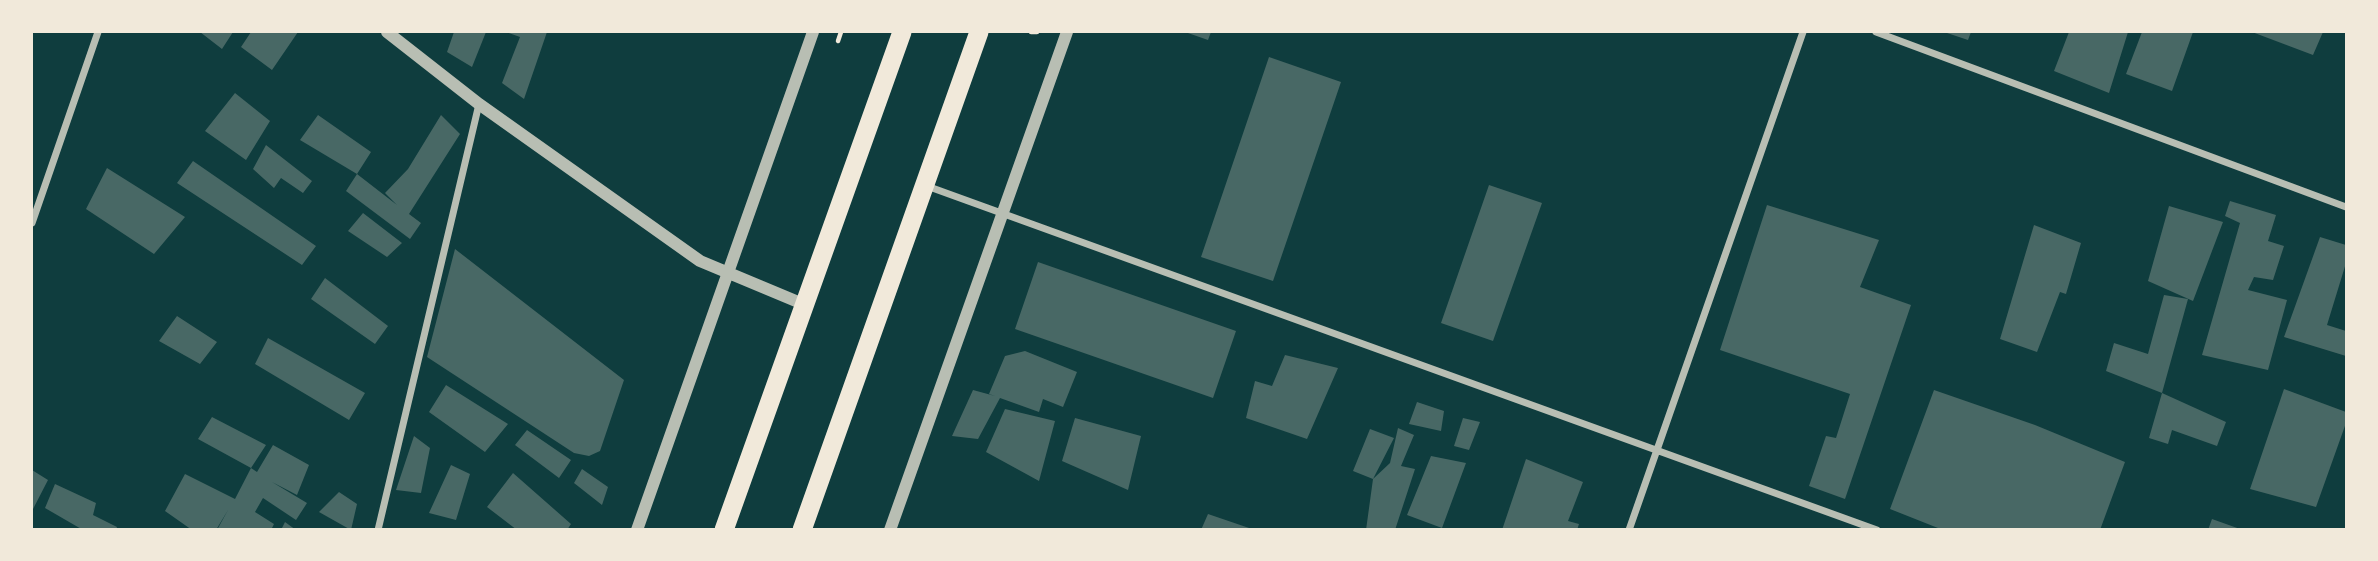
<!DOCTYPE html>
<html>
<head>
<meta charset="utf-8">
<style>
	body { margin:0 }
	#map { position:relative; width:2378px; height:561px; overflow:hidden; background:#0f3d3e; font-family:"Fira Sans Condensed",sans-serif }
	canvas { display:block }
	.frame { position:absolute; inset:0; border:33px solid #f1e9da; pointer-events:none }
</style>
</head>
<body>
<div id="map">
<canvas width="2378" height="561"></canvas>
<div class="frame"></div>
</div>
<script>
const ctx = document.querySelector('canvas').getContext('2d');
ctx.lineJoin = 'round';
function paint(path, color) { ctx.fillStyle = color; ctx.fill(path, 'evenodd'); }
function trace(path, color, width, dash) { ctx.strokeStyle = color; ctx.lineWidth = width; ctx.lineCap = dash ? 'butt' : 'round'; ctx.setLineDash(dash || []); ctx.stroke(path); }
const building = new Path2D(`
	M200 32H233L222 49Z
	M251 32H298L272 70 241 47Z
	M454 32H486L472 67 447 52Z
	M506 32H547L524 99 502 83 520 37Z
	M1185 32H1211L1208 40Z
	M1944 32H1971L1968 40Z
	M2069 32H2128L2109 93 2054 71Z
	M2142 32H2193L2172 91 2126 74Z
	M2252 32H2323L2313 55Z
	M1269 57 1341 82 1273 281 1201 257Z
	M235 93 270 121 246 160 205 131Z
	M318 115 371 152 357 174 300 140Z
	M441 115 460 134 409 214 421 223 410 239 346 191 357 174 397 205 385 193 408 169Z
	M266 145 312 181 303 193 281 178 274 188 253 169Z
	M193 161 316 246 302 265 177 183Z
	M107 168 185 217 154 254 86 209Z
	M1489 185 1542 203 1493 341 1441 323Z
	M2230 201 2276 215 2268 241 2284 246 2273 280 2254 277 2248 290 2287 300 2268 370 2202 355 2240 223 2225 216Z
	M1767 205 1879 240 1860 287 1911 305 1845 499 1809 486 1826 436 1836 438 1850 394 1720 350Z
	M2169 206 2223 222 2193 301 2148 281Z
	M363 213 402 243 387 257 348 231Z
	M2034 225 2081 243 2066 294 2060 292 2037 352 2000 339Z
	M2320 237 2346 245V263L2327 325 2346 331V356L2284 337Z
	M455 249 624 380 600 451 589 456 574 453 427 357Z
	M1038 262 1236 331 1213 398 1015 329Z
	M325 278 388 326 375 344 311 299Z
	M2164 295 2188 299 2162 393 2106 371 2114 343 2148 354Z
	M177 316 217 342 200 364 159 341Z
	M268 338 365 393 349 420 255 364Z
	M1025 351 1077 372 1063 407 1043 399 1039 412 1000 398 978 439 952 436 973 390 995 396 989 394 1005 356Z
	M1285 355 1338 368 1307 439 1246 418 1255 381 1272 386Z
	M446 385 508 424 485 452 429 412Z
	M2284 389 2346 412V423L2316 507 2250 489Z
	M1934 390 2035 425 2125 462 2100 530H1943L1890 509Z
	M2162 393 2226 422 2217 446 2172 430 2168 444 2149 438Z
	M1417 402 1444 411 1441 431 1409 424Z
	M1005 409 1055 421 1039 481 986 452Z
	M212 417 266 445 251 468 198 439Z
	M1075 418 1141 436 1128 490 1062 461Z
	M1463 418 1480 422 1469 450 1454 446Z
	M1398 428 1414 435 1401 466 1415 469 1395 530H1366L1373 479 1390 463Z
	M1370 429 1394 438 1373 479 1353 471Z
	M527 430 571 460 559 478 515 445Z
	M414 436 430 448 421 493 396 490Z
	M273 445 309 465 297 495 272 482 307 503 296 520 263 498 255 512 274 524 271 530H217L228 510 216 530H192L165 511 185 474 235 499 251 468 257 472Z
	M1431 456 1466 463 1442 528 1407 515Z
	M1526 459 1583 482 1568 521 1579 524 1577 530H1502Z
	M451 465 470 474 456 520 429 513Z
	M582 469 608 487 602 505 574 483Z
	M32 470 48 480 32 511Z
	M513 473 571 524 567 530H517L487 507Z
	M55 484 96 503 93 515 117 527 116 530H83L45 508Z
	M339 492 357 504 351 530 319 512Z
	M1208 514 1252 529V530H1201Z
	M2212 519 2240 529V530H2208Z
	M285 522 296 530H281Z`);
const path = new Path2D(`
	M1031 32H1037
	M838 41 841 32`);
const minor = new Path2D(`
	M1876 32 2346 207
	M924 185 1877 530
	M32 223 98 32
	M378 530 479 104
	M1629 530 1803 32`);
const tertiary = new Path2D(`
	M387 32 479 104 700 261 803 304
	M637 530 813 32
	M890 530 1067 32`);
const trunk = new Path2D(`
	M724 530 902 32
	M802 530 979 32`);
paint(building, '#486865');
trace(path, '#f1e9da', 4.5);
trace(minor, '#b8beb3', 7);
trace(tertiary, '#b8beb3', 12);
trace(trunk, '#f1e9da', 19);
</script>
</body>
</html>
